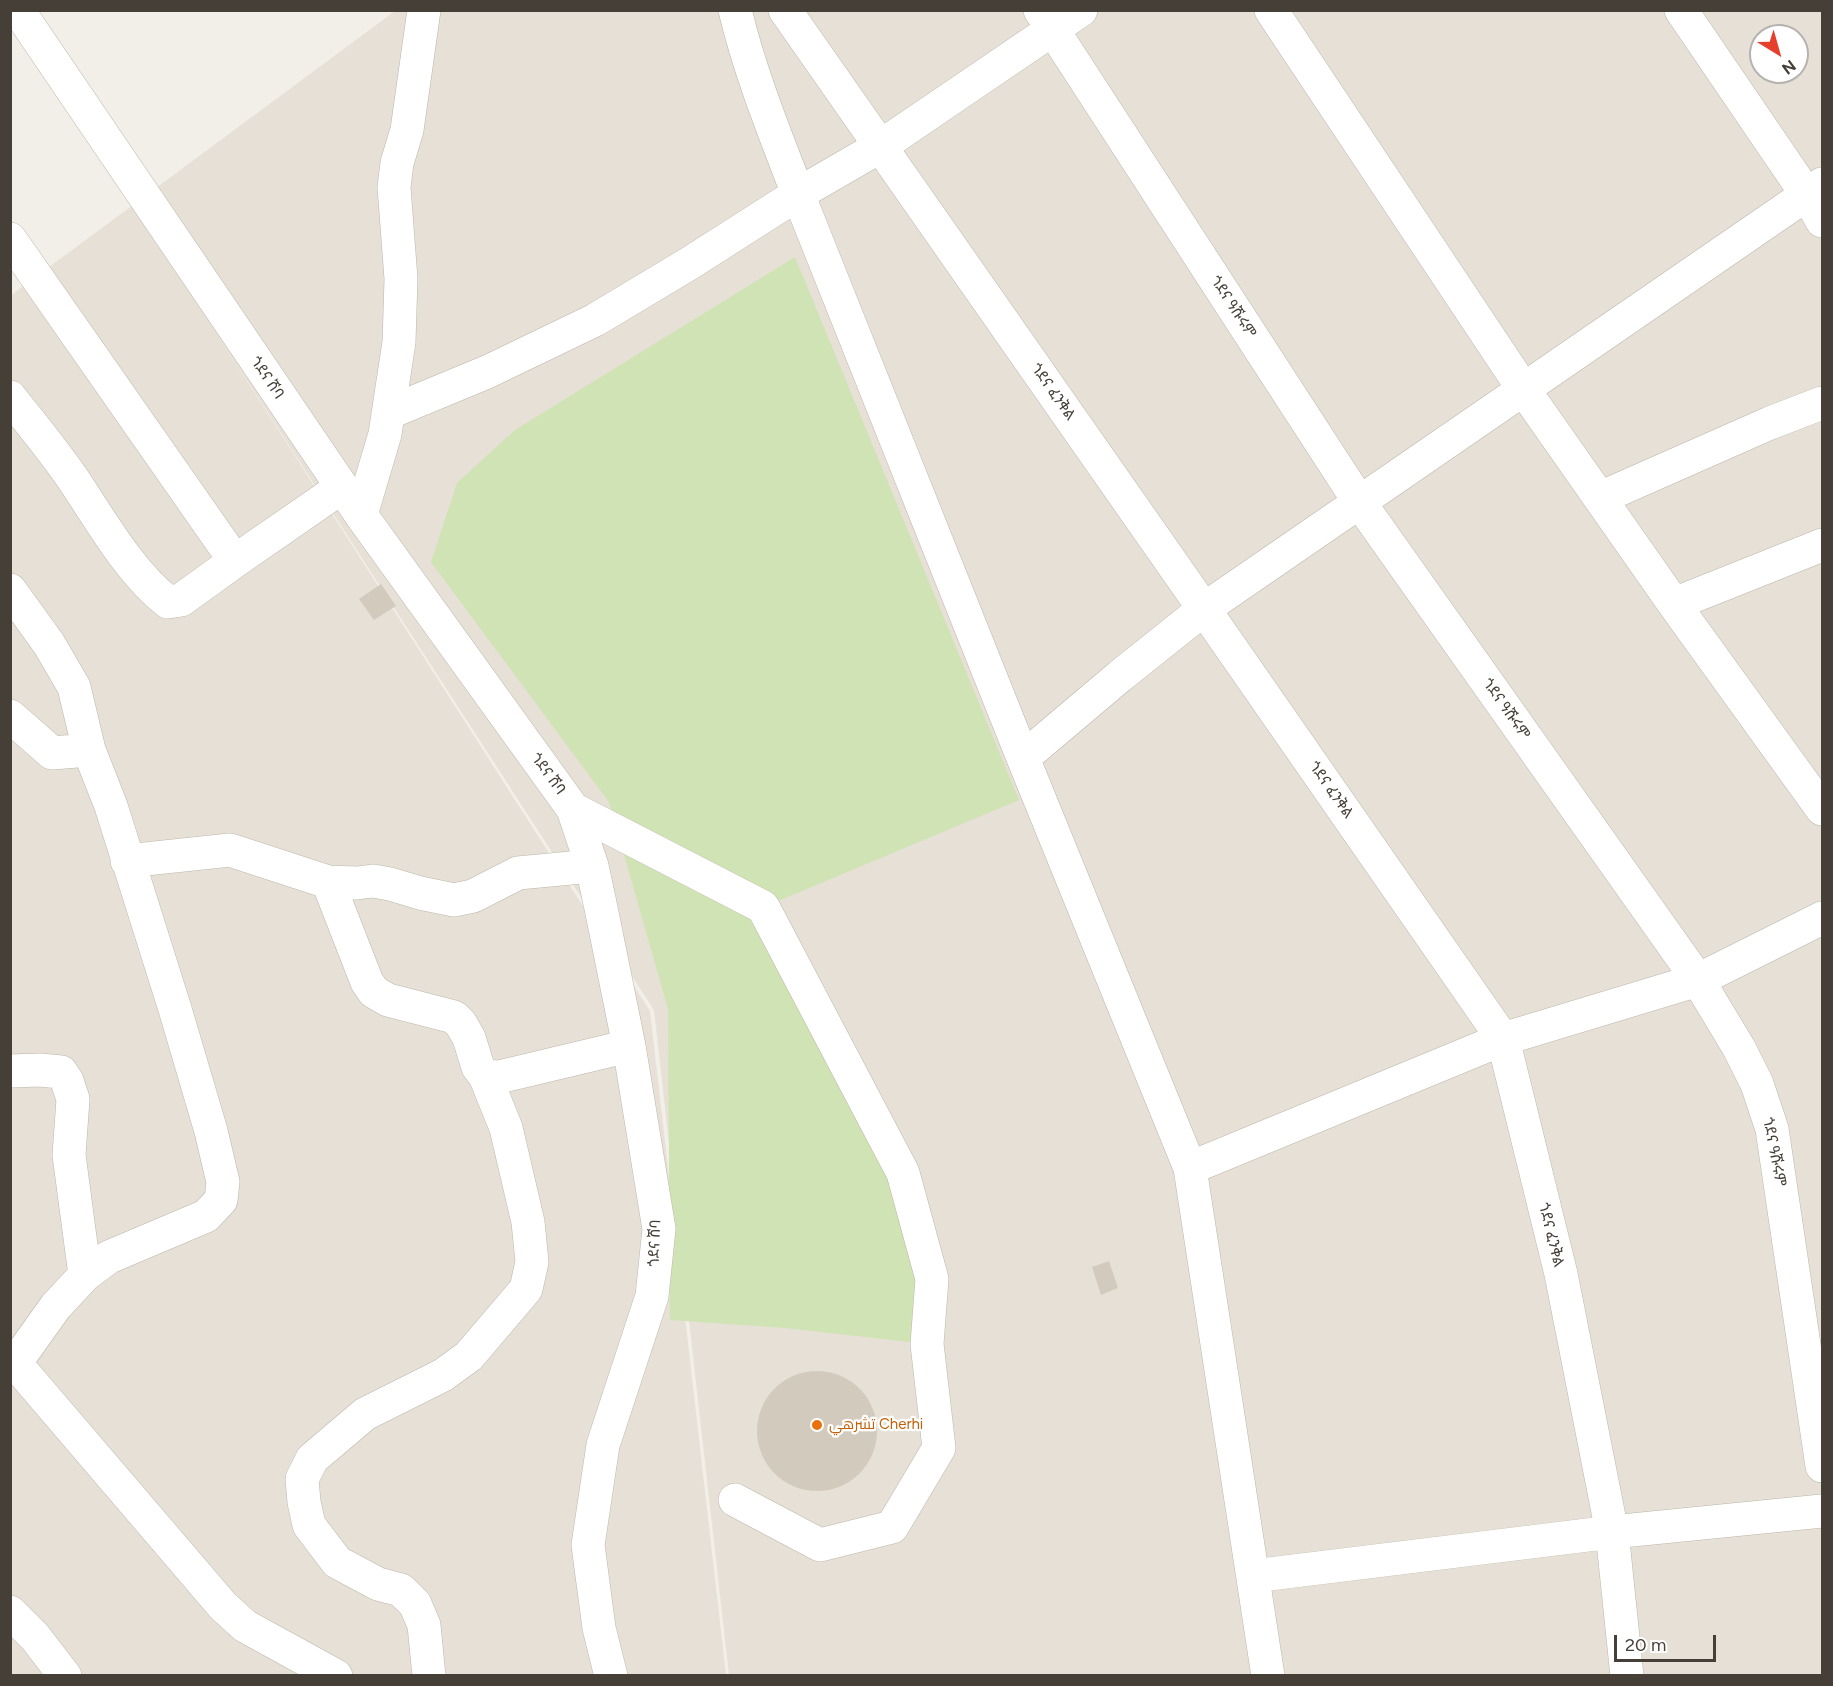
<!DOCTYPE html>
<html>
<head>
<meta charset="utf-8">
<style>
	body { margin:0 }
	#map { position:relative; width:1833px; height:1686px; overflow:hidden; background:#f2efe8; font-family:Figtree,sans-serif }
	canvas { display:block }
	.frame { position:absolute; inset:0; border:12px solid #453f37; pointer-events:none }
	.north { position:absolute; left:1749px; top:24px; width:60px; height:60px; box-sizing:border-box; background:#fff; border:2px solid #b5b2af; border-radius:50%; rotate:143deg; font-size:16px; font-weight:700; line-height:24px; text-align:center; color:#453f37 }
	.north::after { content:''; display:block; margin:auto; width:21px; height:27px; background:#e63f2b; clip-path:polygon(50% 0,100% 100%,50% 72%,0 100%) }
	.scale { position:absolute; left:1614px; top:1635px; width:102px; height:27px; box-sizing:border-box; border:3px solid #453f37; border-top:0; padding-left:8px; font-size:18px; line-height:21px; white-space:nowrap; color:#453f37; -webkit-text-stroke:4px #fff; paint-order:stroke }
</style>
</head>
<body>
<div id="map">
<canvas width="1833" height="1686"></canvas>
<div class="frame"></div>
<div class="north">N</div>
<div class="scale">20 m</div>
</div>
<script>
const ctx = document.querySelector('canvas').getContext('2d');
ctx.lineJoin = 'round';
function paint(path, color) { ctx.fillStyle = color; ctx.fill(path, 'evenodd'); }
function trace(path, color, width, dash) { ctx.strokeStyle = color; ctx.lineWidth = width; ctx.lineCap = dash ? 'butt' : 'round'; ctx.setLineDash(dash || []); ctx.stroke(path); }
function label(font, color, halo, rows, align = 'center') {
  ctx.font = font + ' Figtree,Cairo,"Noto Sans Ethiopic",sans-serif'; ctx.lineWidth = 4.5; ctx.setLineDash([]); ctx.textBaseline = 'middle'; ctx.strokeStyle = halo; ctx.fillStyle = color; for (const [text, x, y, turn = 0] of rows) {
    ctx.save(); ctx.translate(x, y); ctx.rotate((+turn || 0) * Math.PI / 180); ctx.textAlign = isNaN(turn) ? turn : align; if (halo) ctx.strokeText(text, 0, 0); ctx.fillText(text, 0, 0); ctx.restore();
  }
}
const residential = new Path2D(`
	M395 11H1822V1675H729L654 1010 199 306 650 1011 726 1675H11L10 296ZM1761 36H1797V72H1761Z`);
const green = new Path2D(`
	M795 257 1019 800 764 907 903 1173 927 1344 785 1328 670 1320 668 1009 609 802 431 562 457 483 515 430Z`);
const building = new Path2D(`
	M381 584 396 606 374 620 359 599Z
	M1109 1261 1118 1288 1101 1295 1092 1267Z
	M757 1431a60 60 0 1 1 120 0a60 60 0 1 1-120 0Z`);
const minor = new Path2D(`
	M18 10 361 515 573 809 592 866 601 908 629 1046 659 1229 652 1296 603 1445 588 1545 599 1628 611 1676
	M735 10C750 73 775 134 798 194L1023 758 1190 1168 1268 1676
	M785 10 1204 609 1503 1039 1561 1274 1612 1532 1627 1676
	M1040 10 1360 503 1698 980 1739 1048 1757 1084 1772 1129 1822 1466
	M1271 10 1524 390 1674 604 1822 809
	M1681 10 1807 195 1822 221
	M10 239 235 561
	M10 397C32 425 55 452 75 482 101 521 131 574 168 602L181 600 235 561 342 487
	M388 413 487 372 595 320 690 263 798 194 881 146 1081 10
	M1600 498 1770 423 1822 403
	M361 515 385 434 399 342 401 279 394 187 397 163 407 130 424 10
	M10 590 49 644 74 687 89 750 111 806 175 1009 211 1131 223 1182 221 1200 206 1216 109 1257 85 1275 56 1306 16 1362
	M1674 604 1822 545
	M10 716 52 753 89 750
	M1023 758 1120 676 1204 609 1822 184
	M573 809 763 907 903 1173 932 1279 927 1344 939 1448 892 1527 820 1545 735 1500
	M127 861 230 850 328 882 357 883 373 881 390 884 420 893 454 900 473 896 518 873 592 866
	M328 882 367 982 374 992 388 1000 454 1017 461 1024 469 1038 478 1067 485 1076 506 1128 528 1222 532 1262 526 1289 469 1356 443 1375 365 1414 312 1459 302 1479 304 1502 309 1525 337 1562 378 1584 401 1590 415 1604 424 1625 429 1676
	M10 1071 40 1070 61 1072 67 1081 73 1099 69 1155 85 1275
	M485 1076 499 1077 629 1046
	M1190 1168 1503 1039 1698 980 1822 918
	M10 1357 223 1606 245 1626 336 1676
	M1253 1576 1612 1532 1822 1511
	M10 1612 35 1637 65 1676`);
const markers = [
	[817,1425,6,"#e8710a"]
];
const streetNames = [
	["ጎደና ዓሹሩም",1233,307,57],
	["ጎደና ሸባ",267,378,56],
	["ጎደና ፈንቅል",1053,392,55],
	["ጎደና ዓሹሩም",1506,709,55],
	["ጎደና ሸባ",548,774,54],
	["ጎደና ፈንቅል",1331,790,55],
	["ጎደና ዓሹሩም",1774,1152,79],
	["ጎደና ፈንቅል",1551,1235,76],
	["ጎደና ሸባ",655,1243,-88]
];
const foodNames = [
	["تشرهي Cherhi",829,1425]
];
paint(residential, '#e6e0d6');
paint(green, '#d0e3b4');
paint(building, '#d3cabe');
trace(minor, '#bdb6ab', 34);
trace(minor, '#fff', 33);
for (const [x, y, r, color] of markers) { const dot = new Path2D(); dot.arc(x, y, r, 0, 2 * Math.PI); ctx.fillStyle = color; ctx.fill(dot); trace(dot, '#fff', 2); }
label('15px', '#453f37', '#fff', streetNames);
label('15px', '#c56008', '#fff', foodNames, 'left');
</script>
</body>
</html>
